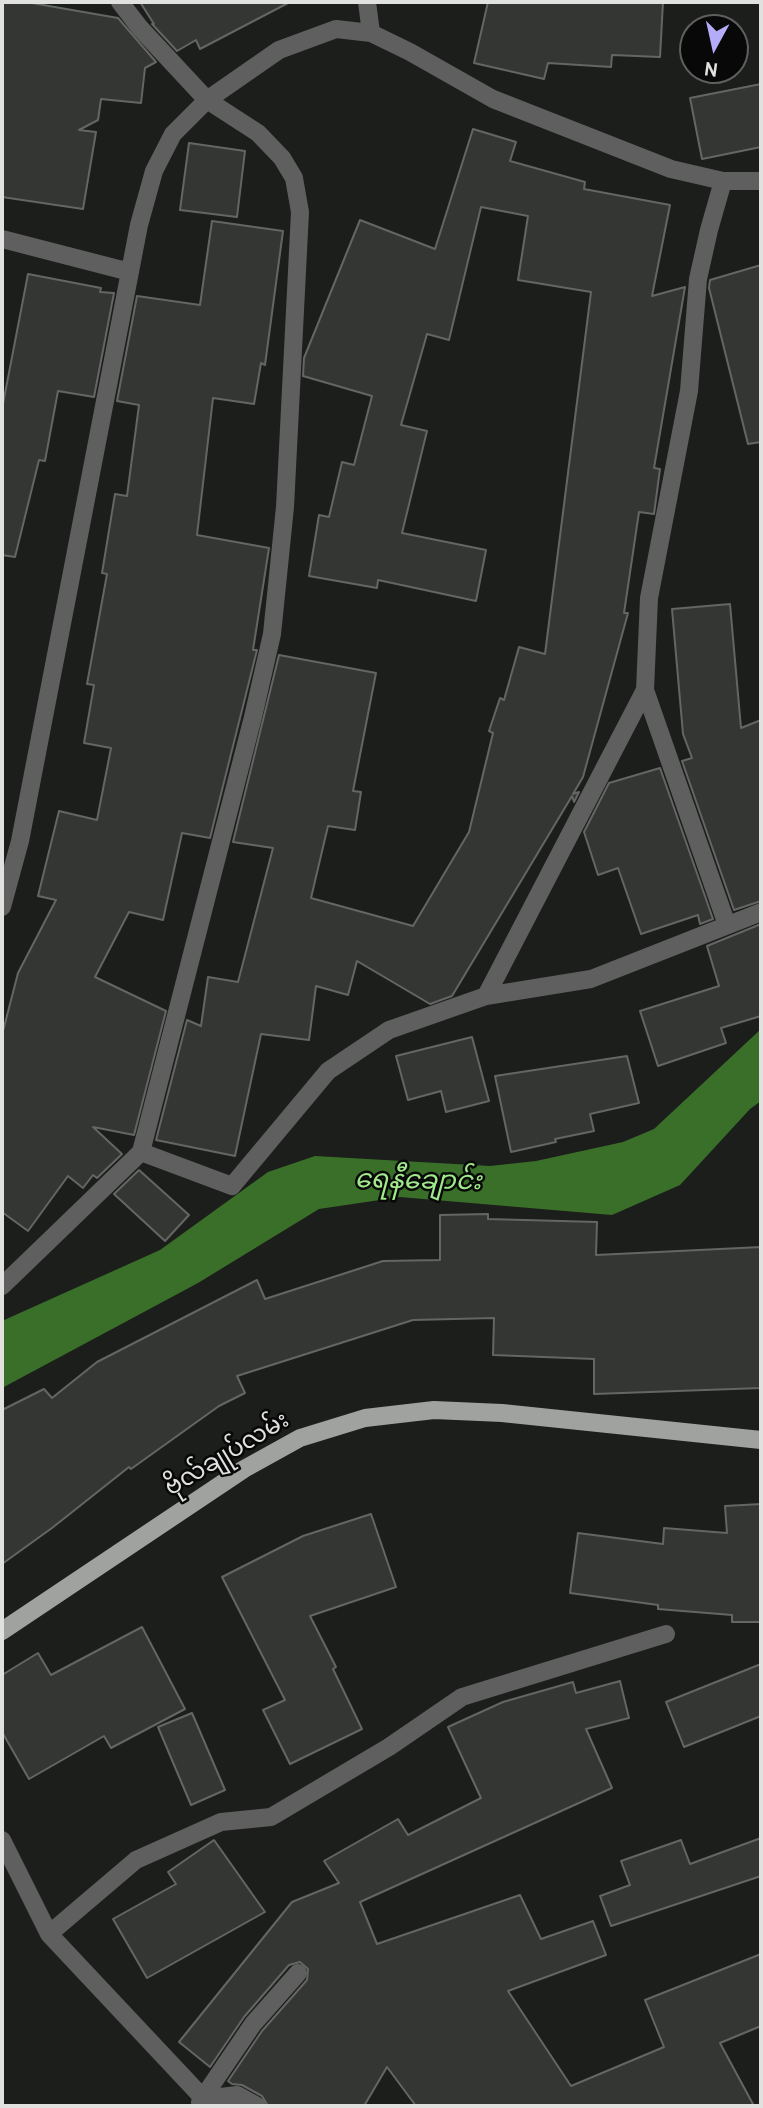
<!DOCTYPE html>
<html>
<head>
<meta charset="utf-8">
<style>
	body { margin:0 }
	#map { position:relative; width:763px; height:2108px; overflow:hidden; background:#1c1e1b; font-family:Overpass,sans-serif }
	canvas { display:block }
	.frame { position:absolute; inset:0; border:4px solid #e1e2e0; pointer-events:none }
	.north { position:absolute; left:679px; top:14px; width:70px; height:70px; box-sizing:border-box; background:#070807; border:2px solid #5e5f5e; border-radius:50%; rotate:188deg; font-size:19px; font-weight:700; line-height:28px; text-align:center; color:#e1e2e0 }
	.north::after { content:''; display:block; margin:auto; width:24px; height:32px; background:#b4acf9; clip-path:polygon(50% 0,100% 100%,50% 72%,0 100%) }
</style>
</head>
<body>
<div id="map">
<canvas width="763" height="2108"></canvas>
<div class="frame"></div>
<div class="north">N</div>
</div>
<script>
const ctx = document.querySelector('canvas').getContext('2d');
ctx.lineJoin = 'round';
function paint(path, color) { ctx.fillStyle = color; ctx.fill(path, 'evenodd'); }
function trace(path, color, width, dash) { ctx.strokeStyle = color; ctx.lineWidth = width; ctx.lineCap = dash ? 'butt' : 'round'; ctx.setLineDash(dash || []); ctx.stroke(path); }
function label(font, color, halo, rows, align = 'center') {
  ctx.font = font + ' Overpass,"Noto Sans Myanmar",sans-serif'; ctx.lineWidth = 5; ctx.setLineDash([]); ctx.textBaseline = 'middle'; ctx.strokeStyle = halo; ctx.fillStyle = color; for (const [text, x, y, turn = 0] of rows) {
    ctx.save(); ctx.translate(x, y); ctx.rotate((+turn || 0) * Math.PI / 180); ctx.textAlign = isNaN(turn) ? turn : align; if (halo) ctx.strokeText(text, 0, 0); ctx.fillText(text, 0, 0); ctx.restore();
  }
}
const water = new Path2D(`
	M761 1029V1101L750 1109 680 1185 612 1215 400 1197 319 1209 198 1283 2 1388V1321L160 1250 268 1172 315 1156 490 1166 536 1161 623 1142 654 1129Z`);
const building = new Path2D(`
	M2 2H26L118 18 156 62 145 68 141 103 101 99 98 120 79 130 96 132 83 209 2 197Z
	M140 2H290L200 49 196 40 177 51 152 24H154Z
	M488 2H663L660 57 612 55 611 67 548 63 544 79 474 63Z
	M761 84V147L702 159 690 98Z
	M473 129 516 142 510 161 585 182 584 189 670 205 652 296 685 287 654 468 660 469 654 514 639 512 624 613H628L583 777 573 794 579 792 574 802 572 796 452 996 430 1004 357 961 348 995 316 986 309 1040 261 1034 235 1156 156 1140 187 1020 201 1026 208 977 238 982 273 848 233 842 279 655 376 673 353 791 361 792 355 830 328 826 311 898 413 926 469 832 493 733 489 731 500 698 504 700 519 647 545 654 591 292 518 280 528 216 481 207 449 340 427 334 401 425 427 431 402 533 486 550 476 601 378 580 377 588 309 576 319 515 329 517 342 462 354 465 372 396 303 376 304 358 360 220 435 249Z
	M189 143 245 151 237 217 180 210Z
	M212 221 283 231 265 365 261 363 254 404 213 398 197 535 269 548 253 650H257L210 838 182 833 163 920 129 912 95 977 166 1011 134 1135 93 1127 122 1154 97 1178 93 1175 83 1188 68 1176 28 1231 2 1212V1035L18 973 56 900 38 896 59 811 97 820 111 748 84 743 94 685 87 684 107 574 102 573 115 494 127 496 139 405 117 401 137 296 200 305Z
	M761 265V442L748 444 709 288 710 280Z
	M28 274 101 288 100 292 114 293 94 397 58 391 45 461 39 460 15 557 2 555V409Z
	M730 604 741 728 761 720V901L734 910 682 761 692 758 683 734 672 609Z
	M660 768 713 919 700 924 698 915 641 934 618 868 598 875 584 832 609 783Z
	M761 924V1016L721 1028 726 1043 658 1066 640 1011 719 986 707 946Z
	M472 1037 489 1101 446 1112 441 1091 408 1100 396 1056Z
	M627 1056 639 1103 590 1114 594 1131 555 1139 556 1142 511 1152 495 1076Z
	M139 1170 189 1215 165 1241 114 1194Z
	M488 1214V1219L597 1222 596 1255 761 1247V1388L594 1394V1359L493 1355 494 1318 413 1320 237 1376 245 1393 219 1406 131 1469 129 1467 52 1528 2 1564V1410L44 1389 52 1398 97 1362 257 1280 265 1299 383 1261 440 1260V1215Z
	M761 1504V1622H732V1615L658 1609V1605L570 1593 578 1533 663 1544 664 1528 727 1533 725 1506Z
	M371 1514 396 1587 310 1616 336 1667 333 1669 362 1729 290 1764 263 1710 285 1700 222 1577 303 1536Z
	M142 1627 185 1709 111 1748 104 1736 29 1779 2 1732V1675L38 1653 51 1675Z
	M761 1664V1716L684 1747 666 1702Z
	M620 1681 629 1718 586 1729 612 1788 360 1902 377 1944 520 1895 541 1939 593 1921 606 1955 508 1991 571 2086 664 2047 645 2000 761 1954V2026L720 2043 754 2106H416L387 2067 364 2106H268L262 2096 242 2085 232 2084 228 2081 262 2031 307 1980 308 1969 300 1962 289 1965 244 2017 210 2067 179 2042 292 1902 339 1883 324 1861 398 1819 408 1835 481 1798 448 1727 503 1702 573 1682 576 1693Z
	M192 1713 225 1790 191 1805 158 1727Z
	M761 1838V1876L611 1926 600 1896 630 1885 621 1861 681 1840 690 1864Z
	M214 1840 265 1912 147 1978 113 1919 176 1884 168 1872Z`);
const minor = new Path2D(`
	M367 2 371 33
	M723 181 709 230 698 279 689 391 649 598 645 690 727 925
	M2 239 130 272
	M2 907 20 841 139 225 154 171 173 134 207 100 279 50 336 29 371 33 410 52 493 99 671 169 723 181H761
	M486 996 645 690
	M141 1152 232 1186 328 1071 389 1030 486 996 591 979 761 912
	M2 1286 141 1152 253 717 272 634 285 507 300 212 294 178 282 158 258 133 207 100 140 28 120 2
	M2 1840 49 1934 204 2099 237 2095 257 2106
	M49 1934 136 1860 221 1822 271 1817 389 1747 462 1697 666 1634
	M200 2102 253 2024 298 1973`);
const primary = new Path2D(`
	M2 1631 244 1469 300 1438 365 1418 434 1410 502 1413 761 1440`);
const streetNames = [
	["ဗိုလ်‌ချုပ်‌လမ်း",228,1456,-31]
];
const waterNames = [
	["ရေနီချောင်း",418,1183,1]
];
paint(water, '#3a6f29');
paint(building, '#343633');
trace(building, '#636662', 2);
trace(minor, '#5e5f5e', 18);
trace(primary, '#9fa29f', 18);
label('24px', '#e1e2e0', '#070807', streetNames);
label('italic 26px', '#a1ea8b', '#070807', waterNames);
</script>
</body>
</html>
